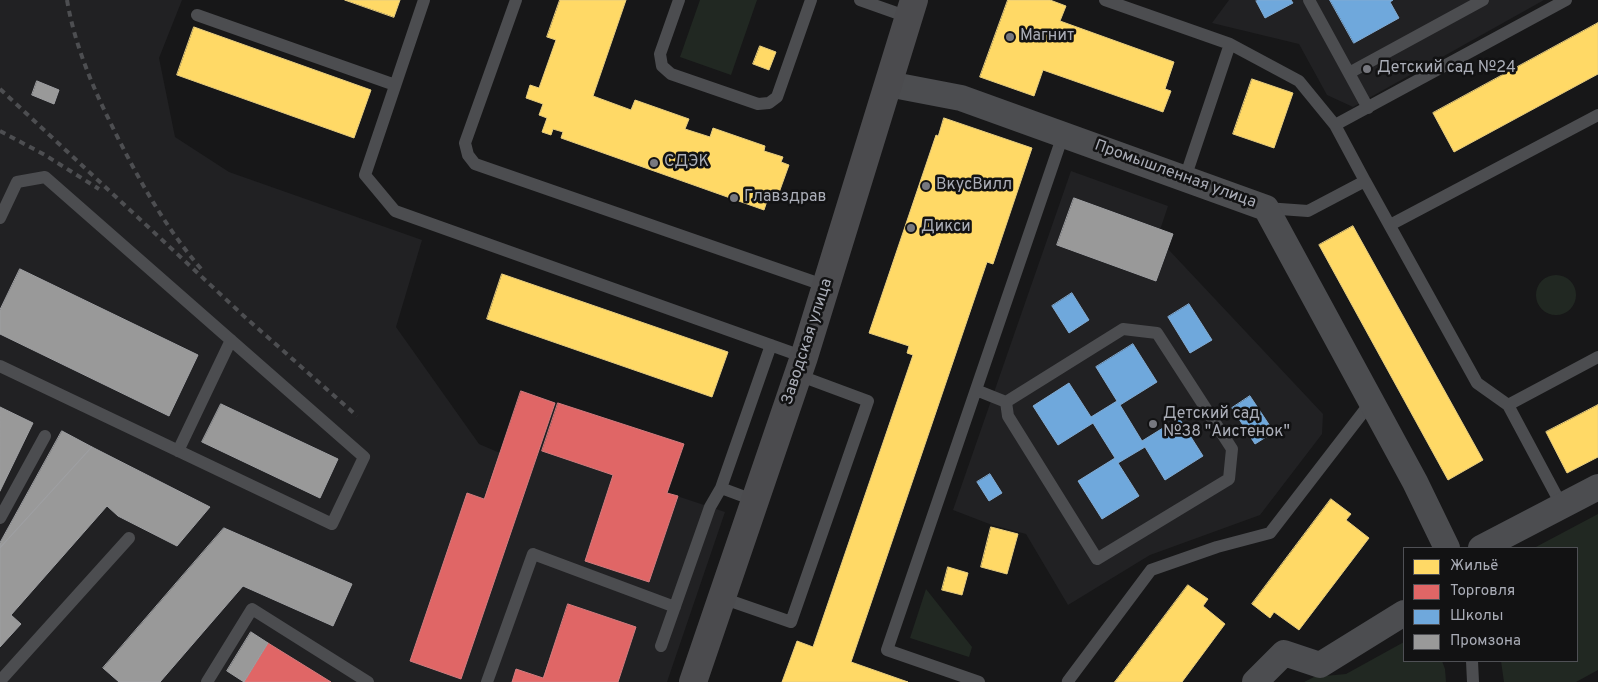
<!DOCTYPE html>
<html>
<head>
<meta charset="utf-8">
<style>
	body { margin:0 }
	#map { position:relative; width:1598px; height:682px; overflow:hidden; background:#171718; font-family:Overpass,sans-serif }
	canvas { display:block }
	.legend { position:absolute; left:1403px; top:547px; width:175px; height:115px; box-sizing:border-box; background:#121213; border:1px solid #4f5055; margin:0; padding:6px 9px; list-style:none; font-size:15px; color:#aaadb7 }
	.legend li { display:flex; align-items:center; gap:10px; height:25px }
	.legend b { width:25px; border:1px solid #4f5055 }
</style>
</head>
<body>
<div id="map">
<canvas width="1598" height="682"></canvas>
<ul class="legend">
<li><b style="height:14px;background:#ffd966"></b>Жильё</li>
<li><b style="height:14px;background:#e06666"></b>Торговля</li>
<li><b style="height:14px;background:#6fa8dc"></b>Школы</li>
<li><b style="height:14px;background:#999"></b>Промзона</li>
</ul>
</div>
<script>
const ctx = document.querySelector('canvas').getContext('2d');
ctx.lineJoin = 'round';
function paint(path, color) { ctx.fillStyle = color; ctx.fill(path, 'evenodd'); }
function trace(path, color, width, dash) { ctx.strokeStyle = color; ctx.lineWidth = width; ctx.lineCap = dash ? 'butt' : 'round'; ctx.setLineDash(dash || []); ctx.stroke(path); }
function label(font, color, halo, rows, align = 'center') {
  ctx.font = font + ' Overpass,sans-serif'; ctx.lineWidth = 5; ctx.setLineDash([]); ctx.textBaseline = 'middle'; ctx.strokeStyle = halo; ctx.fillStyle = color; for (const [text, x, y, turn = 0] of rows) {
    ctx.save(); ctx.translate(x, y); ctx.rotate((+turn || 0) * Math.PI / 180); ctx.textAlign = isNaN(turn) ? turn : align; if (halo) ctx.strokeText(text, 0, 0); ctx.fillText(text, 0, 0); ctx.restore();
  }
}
const built = new Path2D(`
	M0 0H182L159 58 175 137 229 172 422 240 396 327 479 444 500 453 521 391 684 444 668 493 725 512 667 682H0Z
	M1229 0H1544L1353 107 1327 95 1299 44 1212 23Z
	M1071 171 1168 206 1160 230 1173 234 1168 249 1323 414 1322 434 1260 515 1150 555 1068 605 1026 534 992 525 953 510Z`);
const green = new Path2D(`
	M700 0H757L731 75 680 57Z
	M1536 295a20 20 0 1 1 40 0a20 20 0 1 1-40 0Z
	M1598 514V670L1576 682H1504L1501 661H1577V548H1534Z
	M926 589 972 647 969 657 910 638Z
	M1404 642V661H1442L1445 669 1446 682H1304L1314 677 1346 674Z`);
const homes = new Path2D(`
	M345 0H400L394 17Z
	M560 0H626L593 96 631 110 635 100 689 119 685 129 710 137 713 128 765 146 764 151 783 157 781 162 789 165 776 201 768 198 764 210 561 138 563 132 553 129 551 135 542 132 547 118 539 115 543 104 526 98 530 85 539 88 556 40 547 37Z
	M1008 0H1050L1066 6 1060 21 1174 62 1165 89 1171 91 1163 112 1043 70 1034 96 980 77Z
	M1598 23V74L1454 152 1433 113Z
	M194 27 371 90 354 138 177 75Z
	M760 46 776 52 769 70 753 64Z
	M1252 79 1293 93 1274 148 1233 134Z
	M944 118 1032 148 993 264 987 262 851 662 908 682H782L797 641 813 647 913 355 907 353 909 346 869 333 936 135 938 136Z
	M1353 226 1483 460 1448 480 1319 245Z
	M502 274 728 352 712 397 487 319Z
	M1598 405V457L1567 473 1546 432Z
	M1331 499 1351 514 1346 520 1369 538 1299 630 1274 612 1270 618 1252 604Z
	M991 527 1018 534 1007 574 981 567Z
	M948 567 968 573 962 595 942 590Z
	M1188 585 1208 599 1203 606 1225 624 1182 682H1115Z`);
const shops = new Path2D(`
	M521 391 555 403 461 679 410 661 467 493 484 499Z
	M558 403 684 444 667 493 678 496 649 582 585 561 613 475 542 451Z
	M568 604 636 627 618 682H512L516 669 543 678Z
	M268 643 331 682H244Z`);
const schools = new Path2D(`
	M1257 0H1291L1293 3 1265 18 1256 1Z
	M1330 0H1393L1390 2 1399 18 1354 43Z
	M1072 293 1089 320 1069 333 1052 306Z
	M1189 304 1212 340 1190 353 1168 317Z
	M1133 344 1157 382 1120 405 1142 441 1179 418 1203 456 1165 480 1145 447 1118 463 1139 496 1102 519 1078 481 1115 458 1093 423 1058 445 1033 406 1069 383 1091 417 1117 401 1096 367Z
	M1250 396 1274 432 1255 444 1232 408Z
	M990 474 1002 493 989 501 977 482Z`);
const industry = new Path2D(`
	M37 81 59 90 54 104 32 95Z
	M1074 198 1173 234 1156 281 1057 245Z
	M20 269 198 355 169 416 0 334V310Z
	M221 404 338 459 320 498 202 442Z
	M0 407 33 423 0 491Z
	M62 431 92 447 0 548V543Z
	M92 447 210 507 177 546 118 516 107 506 11 615 21 624 0 647V548Z
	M224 528 352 584 333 626 243 586 160 682H119L103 668Z
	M251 632 268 643 244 682 227 671Z`);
const lane = new Path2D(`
	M424 0 365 175 395 211 804 357
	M516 0 465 143 468 155 475 164 826 286
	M679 0 660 54 662 66 671 74 758 104 769 103 777 97 811 0
	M860 0 908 17
	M1105 0 1230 44 1185 178
	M1309 0 1368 108
	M197 15 395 85
	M1230 44 1299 81 1335 125 1566 0
	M1349 73 1483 0
	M1365 181 1477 383 1508 405 1598 357
	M1266 208 1308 211 1365 181 1335 125
	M0 218 17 182 45 177 364 457 332 524 0 366
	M1390 225 1598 115
	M976 390 1006 402 1123 329 1157 333 1232 449 1229 479 1097 559 1008 416 1006 402
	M1508 405 1562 506
	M178 451 231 340
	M756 501 721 488 771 345
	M0 518 45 436
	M722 598 791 622 868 401 798 375
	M661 646 710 507 721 488
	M1472 661 1473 682
	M0 681 129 538
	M207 682 252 609 368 682
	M487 682 533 554 675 607
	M979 682 887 650 1063 135
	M1069 682 1068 681 1151 570 1217 547 1270 533 1371 402`);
const street = new Path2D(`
	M888 84 961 98 1266 208 1415 482 1447 548
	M1481 548 1598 487
	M1255 682 1284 653 1320 665 1404 613`);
const secondary = new Path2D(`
	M693 682 804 357 914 0`);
const rail = new Path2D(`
	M67 0C75 47 94 90 115 132 140 182 165 227 202 270
	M0 89 246 318 357 416
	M0 131 45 155 99 189`);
const markers = [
	[1010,37,5,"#77787f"],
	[1367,69,5,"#77787f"],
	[654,163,5,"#77787f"],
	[926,186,5,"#77787f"],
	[734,198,5,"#77787f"],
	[911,228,5,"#77787f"],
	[1153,424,5,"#77787f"]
];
const poiNames = [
	["Магнит",1020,37],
	["Детский сад №24",1377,69],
	["СДЭК",664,163],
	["ВкусВилл",936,186],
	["Главздрав",744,198],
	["Дикси",921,228],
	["Детский сад",1163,415],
	["№38 \"Аистенок\"",1163,433]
];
const streetNames = [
	["Промышленная улица",1175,175,20],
	["Заводская улица",808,342,-72]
];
paint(built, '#212123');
paint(green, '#212822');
paint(homes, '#ffd966');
trace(homes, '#e6cc7e', 1);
paint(shops, '#e06666');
trace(shops, '#d07b7e', 1);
paint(schools, '#6fa8dc');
trace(schools, '#81aad1', 1);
paint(industry, '#999');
trace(industry, '#9e9fa2', 1);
trace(lane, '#4c4d50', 12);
trace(street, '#4c4d50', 26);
trace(secondary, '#4b4b4e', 28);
trace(rail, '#4d4e51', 4, [6, 5]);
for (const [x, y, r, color] of markers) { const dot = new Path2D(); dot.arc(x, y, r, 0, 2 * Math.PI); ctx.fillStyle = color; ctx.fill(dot); trace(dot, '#121213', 2); }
label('16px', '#aaadb7', '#121213', poiNames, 'left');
label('16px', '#aaadb7', '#121213', streetNames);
</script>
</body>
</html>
